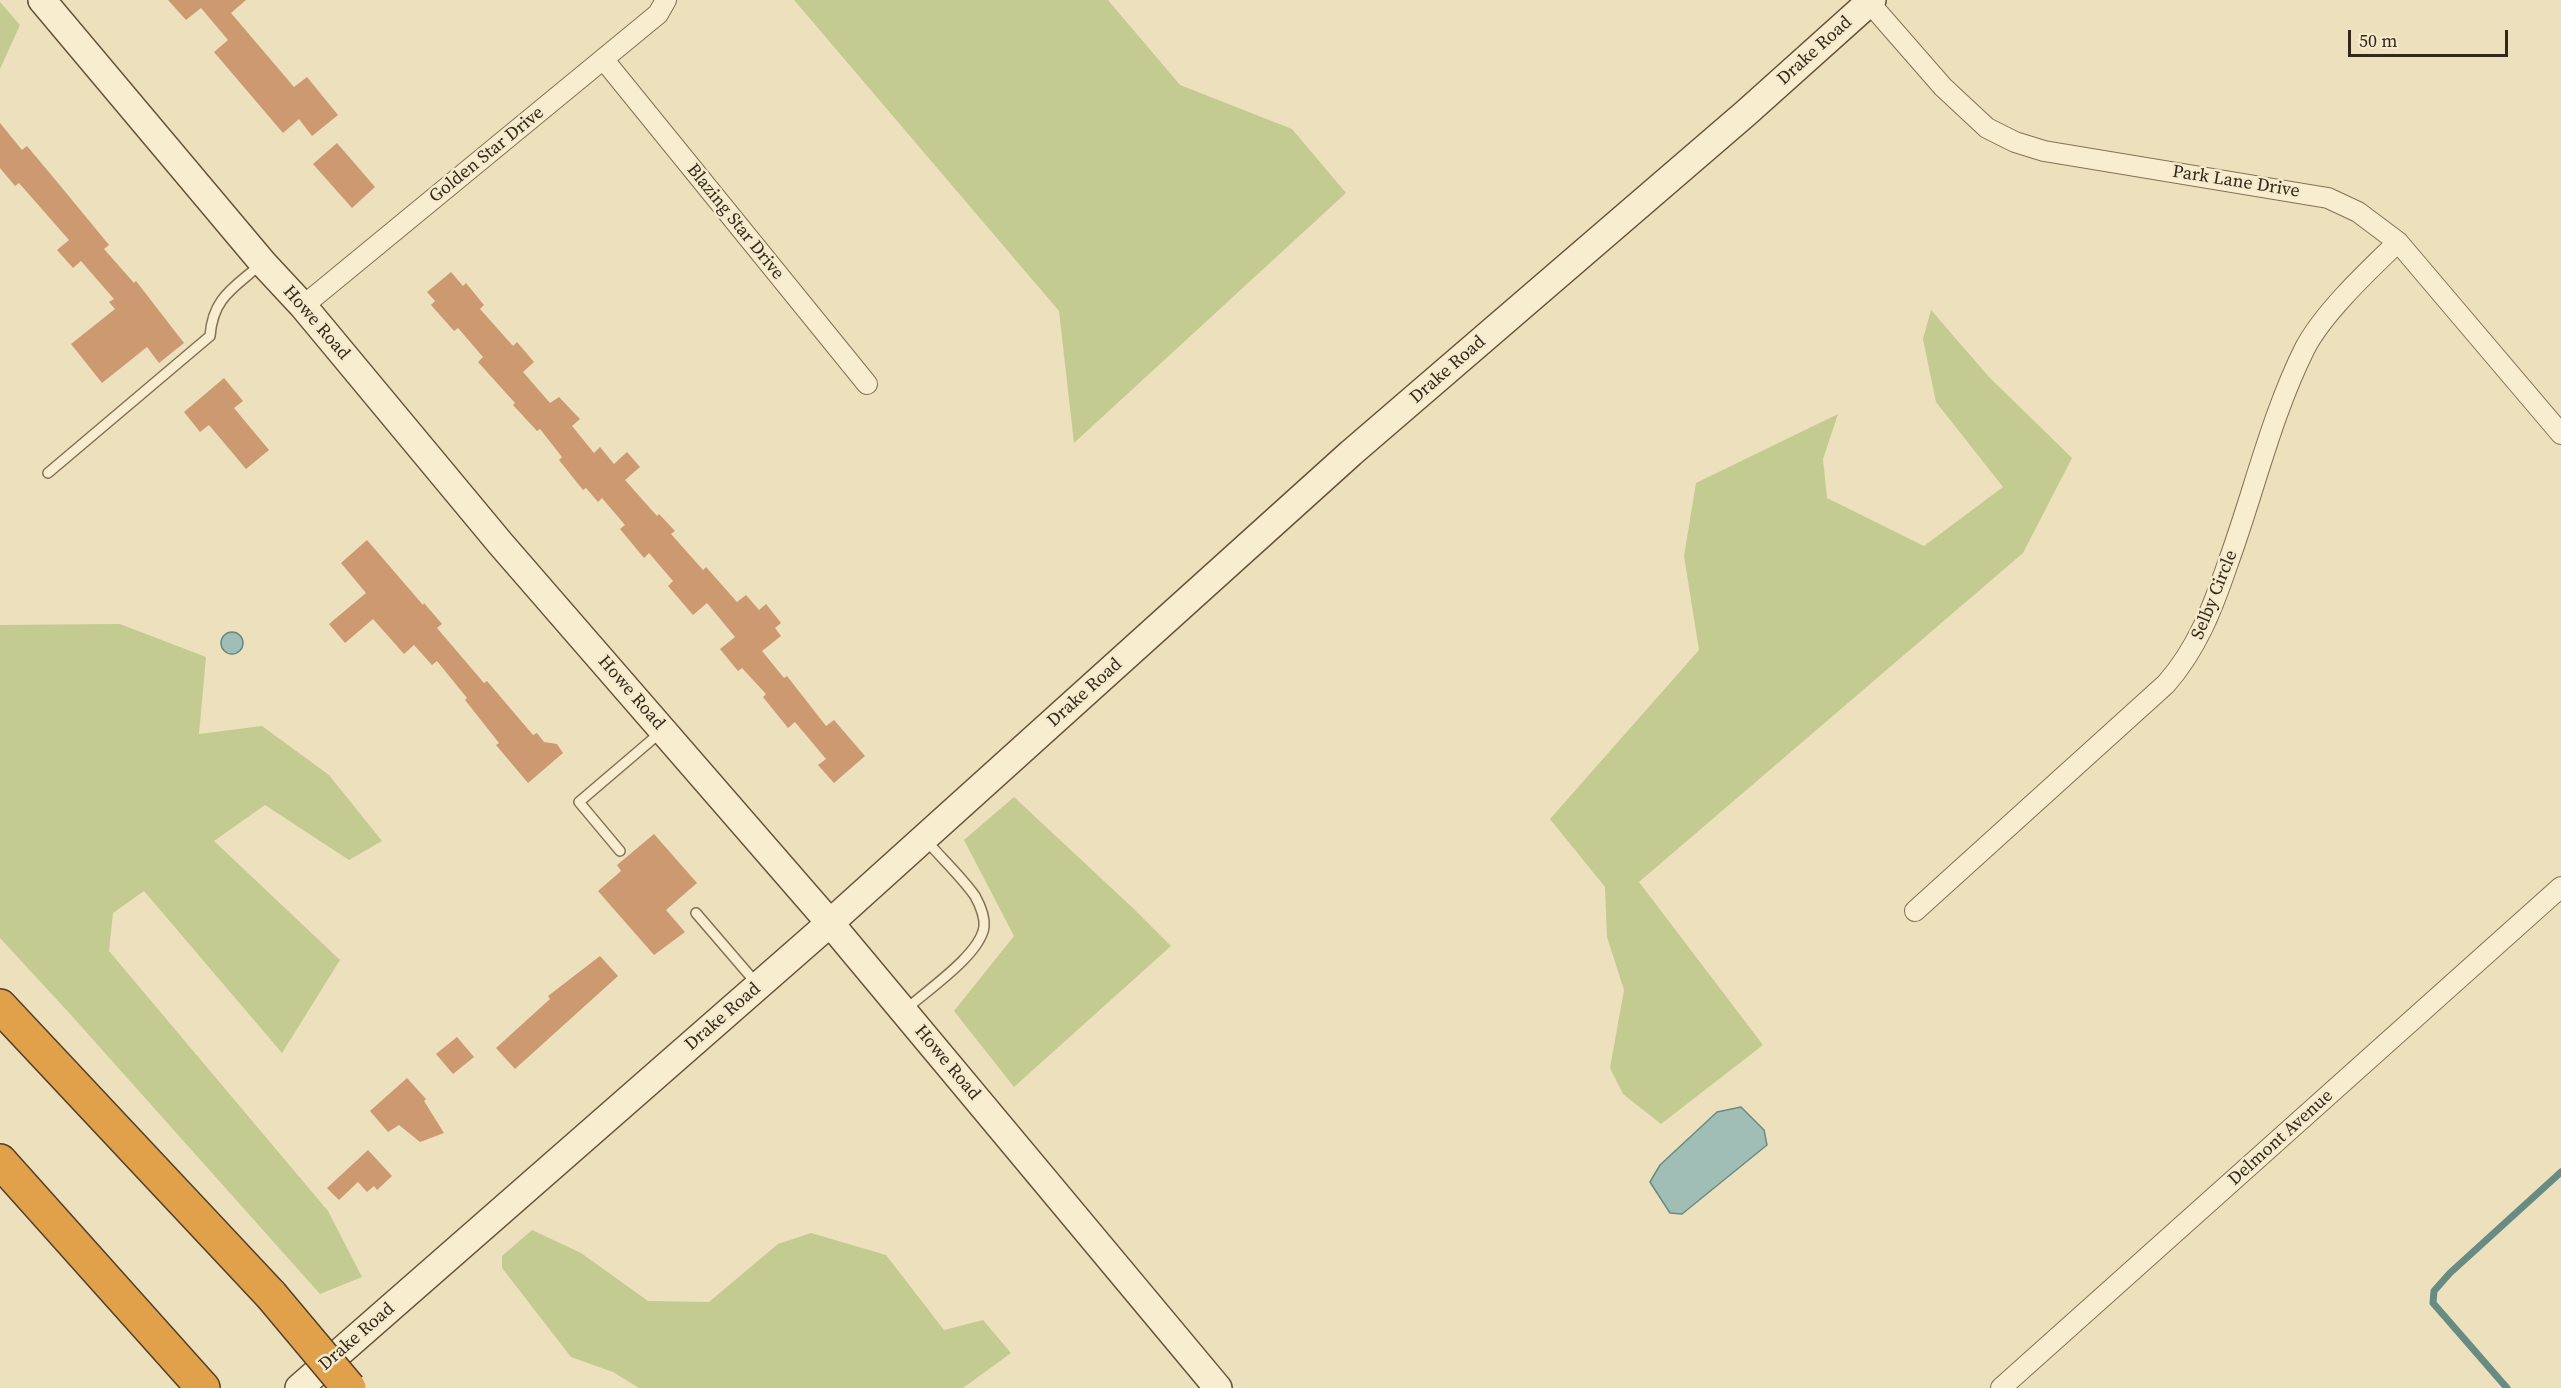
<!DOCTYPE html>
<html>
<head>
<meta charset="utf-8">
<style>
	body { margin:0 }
	#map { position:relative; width:2561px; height:1388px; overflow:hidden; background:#ede0bc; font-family:"Source Serif 4",serif }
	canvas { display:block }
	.scale { position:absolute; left:2348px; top:30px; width:160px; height:27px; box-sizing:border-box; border:3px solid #34271b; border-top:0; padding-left:8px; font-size:18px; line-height:21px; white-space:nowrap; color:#34271b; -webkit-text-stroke:4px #f5eacb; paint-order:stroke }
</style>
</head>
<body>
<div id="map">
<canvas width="2561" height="1388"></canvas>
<div class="scale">50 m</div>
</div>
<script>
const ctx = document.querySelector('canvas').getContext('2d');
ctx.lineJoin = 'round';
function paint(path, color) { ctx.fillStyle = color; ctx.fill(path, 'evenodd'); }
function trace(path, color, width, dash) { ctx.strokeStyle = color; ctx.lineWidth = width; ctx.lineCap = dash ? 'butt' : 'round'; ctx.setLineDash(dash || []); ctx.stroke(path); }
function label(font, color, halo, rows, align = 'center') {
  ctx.font = font + ' "Source Serif 4",serif'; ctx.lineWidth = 5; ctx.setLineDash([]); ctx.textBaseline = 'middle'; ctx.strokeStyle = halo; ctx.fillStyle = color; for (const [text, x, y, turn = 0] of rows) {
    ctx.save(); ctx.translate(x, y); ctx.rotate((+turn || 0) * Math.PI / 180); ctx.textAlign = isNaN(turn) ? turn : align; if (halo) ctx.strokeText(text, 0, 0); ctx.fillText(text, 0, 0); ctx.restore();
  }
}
const green = new Path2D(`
	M794 0H1108L1180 85 1292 129 1346 193 1074 443 1059 311Z
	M0 2 20 25 0 69Z
	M1931 310 1989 377 2072 458 2023 553 1639 882 1763 1045 1661 1124 1623 1094 1610 1068 1624 990 1607 937 1605 887 1550 819 1699 650 1684 556 1696 483 1838 414 1823 459 1827 498 1924 546 2003 487 1936 402 1923 339Z
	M120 624 206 657 199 734 262 726 329 775 382 841 349 860 265 805 214 841 340 960 282 1053 144 891 113 913 109 951 328 1211 362 1277 320 1294 71 1015 0 938V625Z
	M1014 797 1136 911 1171 946 1014 1087 954 1011 1014 936 964 840Z
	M532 1230 581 1253 648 1301 709 1302 778 1244 811 1233 886 1255 944 1330 983 1320 1011 1353 963 1388H639L613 1372 571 1357 502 1268V1256Z`);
const water = new Path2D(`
	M221 643a11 11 0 1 1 22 0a11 11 0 1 1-22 0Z
	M1741 1107 1764 1130 1767 1145 1682 1214 1670 1213 1650 1182 1660 1165 1717 1112Z`);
const stream = new Path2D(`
	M2507 1388 2433 1303 2434 1291 2450 1273 2561 1172`);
const building = new Path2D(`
	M168 0H246L231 13 294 87 307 77 338 115 312 136 299 119 283 133 214 52 228 40 201 8 186 20Z
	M0 123 22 150 27 146 58 183 109 245 104 249 134 283 136 281 184 343 159 363 147 347 102 383 71 344 115 309 109 302 114 299 81 261 73 268 57 250 69 240 19 183 15 186 0 168Z
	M337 143 375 187 352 208 313 164Z
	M451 272 463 286 466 283 484 305 480 309 513 346 517 342 534 362 523 372 550 403 559 397 580 419 572 426 594 453 600 447 614 464 627 452 640 467 625 480 657 516 659 514 675 531 671 534 703 570 706 567 737 602 746 595 759 610 766 604 781 623 775 628 781 636 762 651 784 678 787 676 826 726 834 720 865 756 834 783 818 765 826 759 795 722 788 728 763 697 766 694 742 668 738 671 720 649 735 637 707 603 693 615 668 586 673 581 649 553 644 558 620 529 625 525 602 498 598 502 586 488 583 490 559 460 562 457 540 429 537 431 513 405 515 403 478 362 483 357 458 328 454 331 431 305 435 301 427 292Z
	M224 378 243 401 234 408 269 450 246 469 209 425 200 432 184 412Z
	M367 540 423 605 424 603 442 624 437 628 484 683 487 681 533 735 537 733 544 742 557 744 563 753 528 783 496 745 499 743 465 700 467 698 437 661 432 665 414 645 404 654 373 619 345 643 329 624 366 593 341 563Z
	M654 834 697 883 666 910 685 932 654 955 598 891 621 871 617 865Z
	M600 956 618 976 515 1069 496 1048 550 999 548 996Z
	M457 1037 474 1057 453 1074 436 1054Z
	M407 1078 426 1099 424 1101 444 1133 420 1142 399 1125 388 1132 370 1111Z
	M368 1150 392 1176 377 1190 374 1186 367 1192 358 1182 339 1200 327 1188Z`);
const lane = new Path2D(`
	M48 473 210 336C213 297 234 288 261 264
	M620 851 579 802 661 732
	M696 913 757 984
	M905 1010C926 991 980 955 984 927 985 917 980 905 975 896 961 876 941 858 926 840`);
const street = new Path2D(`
	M1867 0 1943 87 1987 128 2015 142 2044 151 2328 198 2358 212 2398 242 2561 434
	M604 60 867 384
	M303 306 658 14 666 0
	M1915 911 2166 684C2197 649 2213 607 2228 563 2254 492 2271 416 2305 348 2324 312 2369 270 2398 242
	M2001 1388 2561 887`);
const secondary = new Path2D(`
	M42 0 263 263 303 306 500 543 830 923 1218 1388
	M299 1388 830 923 1351 453 1746 113 1872 0`);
const highway = new Path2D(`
	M0 1006 271 1295
	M0 1161 203 1388`);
const highwayBridge = new Path2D(`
	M271 1295 349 1388`);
const streetNames = [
	["Drake Road",1815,51,-42],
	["Golden Star Drive",487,155,-39],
	["Park Lane Drive",2236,182,9],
	["Blazing Star Drive",735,222,51],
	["Howe Road",316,323,49],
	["Drake Road",1448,370,-41],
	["Selby Circle",2215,595,-68],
	["Howe Road",631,693,49],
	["Drake Road",1085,693,-42],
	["Drake Road",723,1017,-41],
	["Howe Road",947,1063,50],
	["Delmont Avenue",2281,1138,-42],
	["Drake Road",357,1337,-41]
];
paint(green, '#c3cb90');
paint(water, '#a0beb6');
trace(water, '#688b83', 1.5);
trace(stream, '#688b83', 7);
paint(building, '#cc9971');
trace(lane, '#857056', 12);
trace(street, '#857056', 22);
trace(secondary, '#665139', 30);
trace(highway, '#523e2a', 36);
trace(lane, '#f9edcf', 9);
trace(street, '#f9edcf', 20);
trace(secondary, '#f9edcf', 27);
trace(highway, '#e0a14a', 33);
trace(highwayBridge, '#523e2a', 36, []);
trace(highwayBridge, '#e0a14a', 33);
label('18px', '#34271b', '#f5eacb', streetNames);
</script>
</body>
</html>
